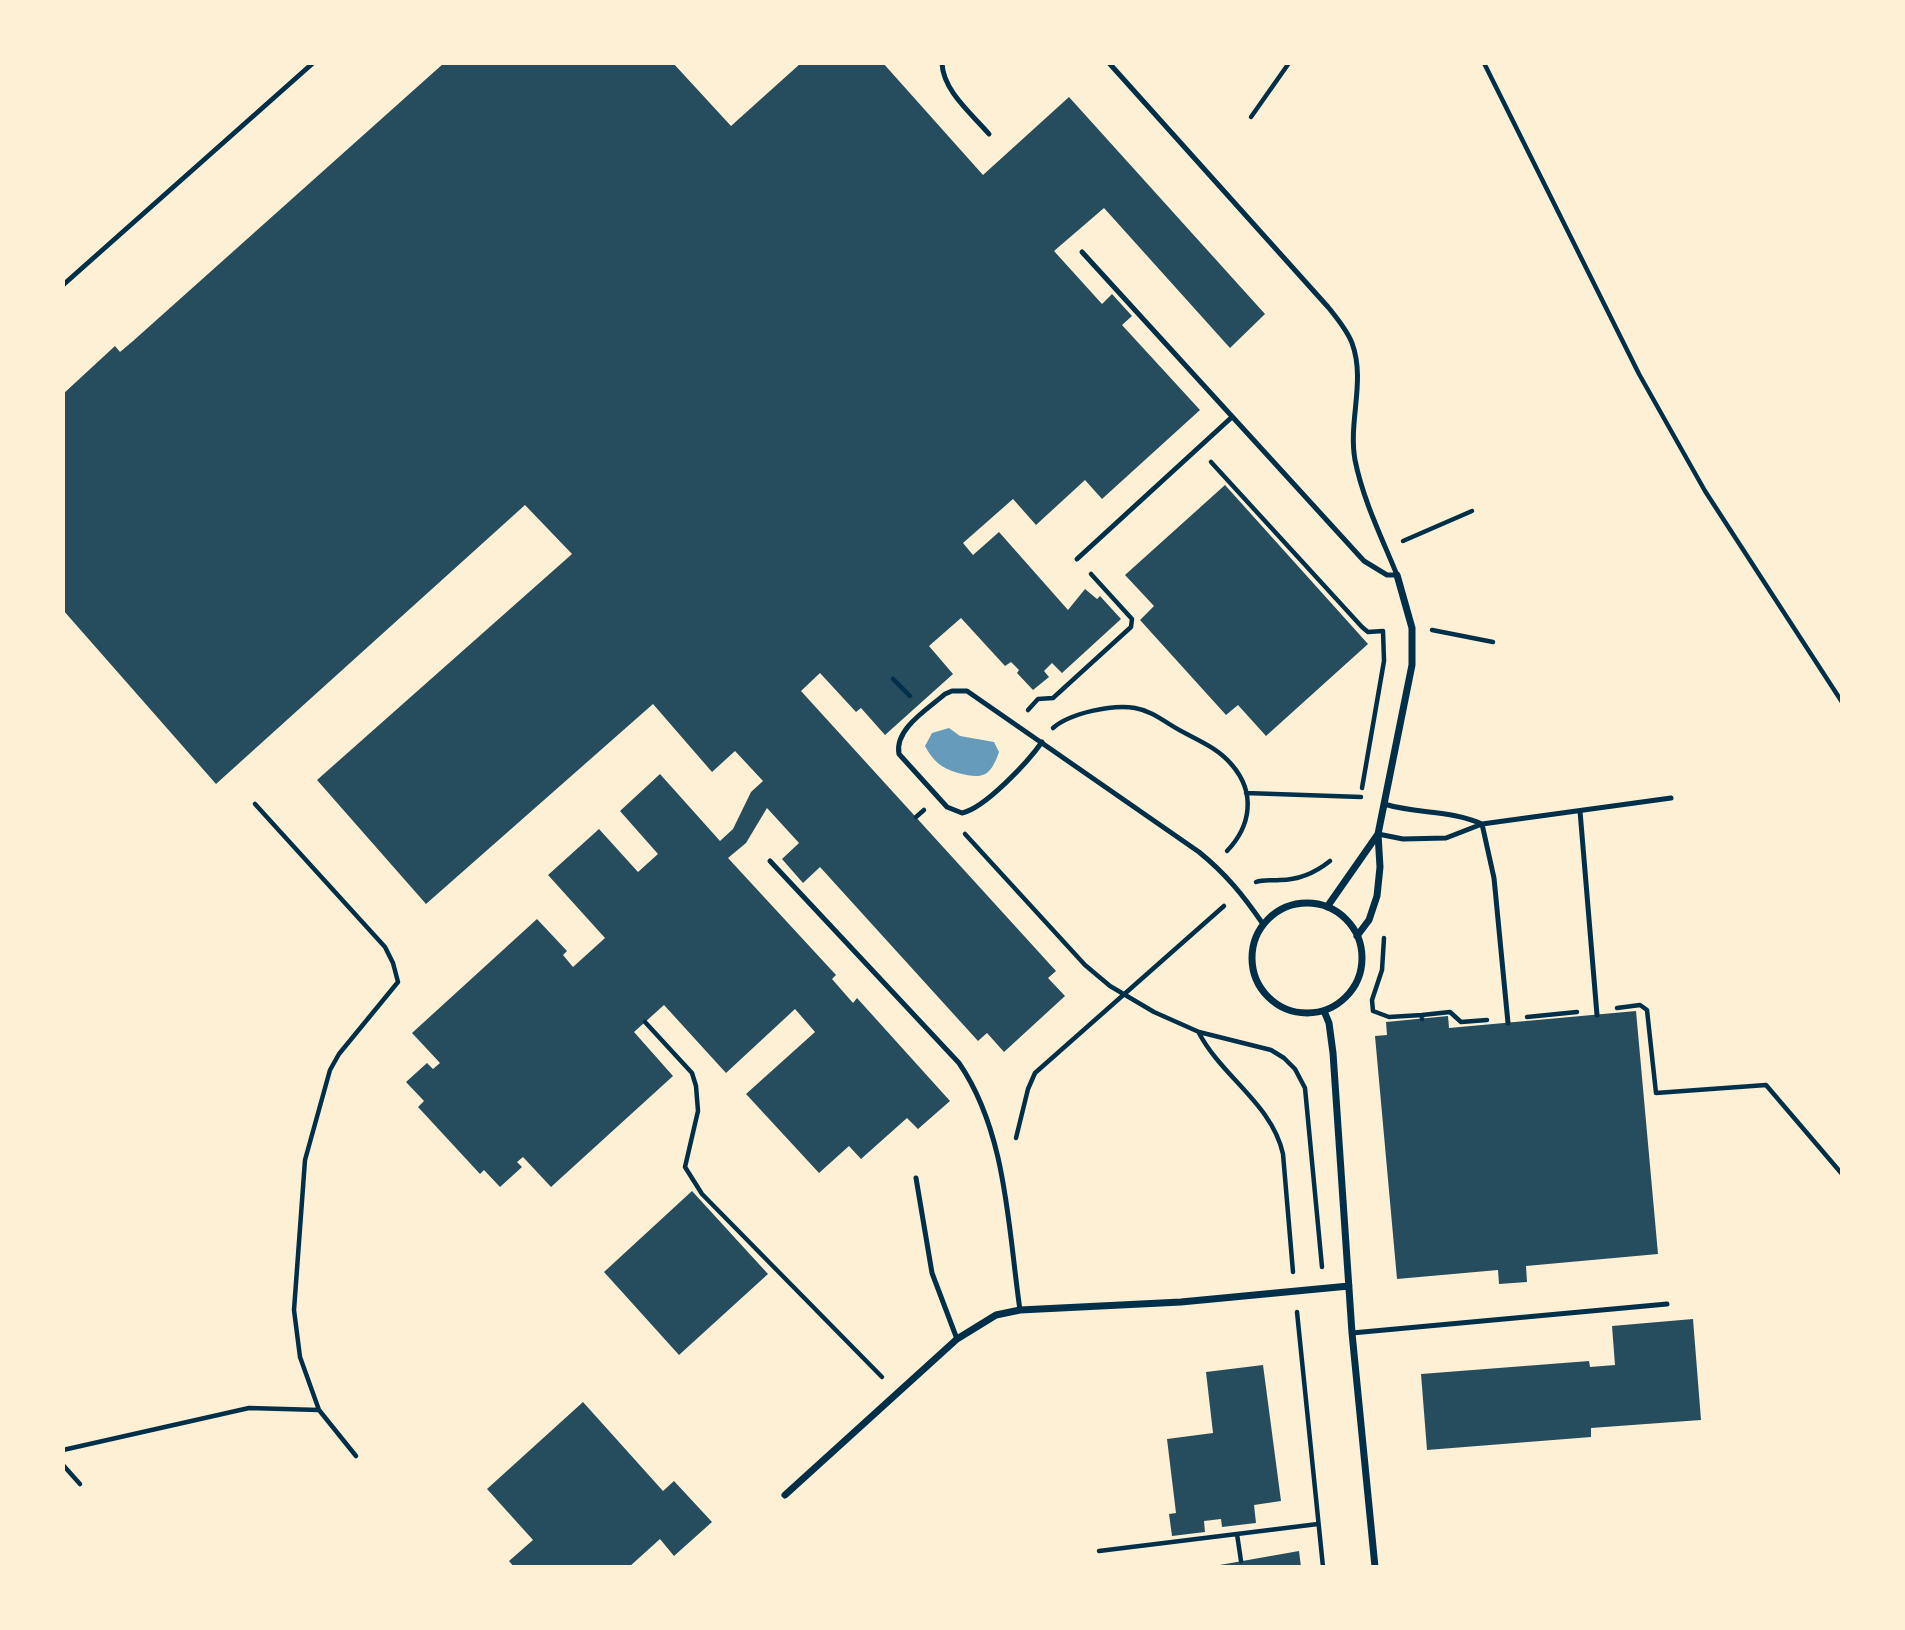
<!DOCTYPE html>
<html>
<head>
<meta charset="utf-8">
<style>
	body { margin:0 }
	#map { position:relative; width:1905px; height:1630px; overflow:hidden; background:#fdf0d5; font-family:Quicksand,sans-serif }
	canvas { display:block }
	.frame { position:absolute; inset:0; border:65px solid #fdf0d5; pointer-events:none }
</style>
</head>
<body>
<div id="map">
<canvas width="1905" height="1630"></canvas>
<div class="frame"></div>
</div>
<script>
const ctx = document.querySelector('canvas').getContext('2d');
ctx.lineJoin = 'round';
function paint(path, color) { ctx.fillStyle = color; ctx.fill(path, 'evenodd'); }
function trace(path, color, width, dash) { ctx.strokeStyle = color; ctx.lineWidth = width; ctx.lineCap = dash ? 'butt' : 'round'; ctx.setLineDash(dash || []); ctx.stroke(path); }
const water = new Path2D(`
	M949 728 960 736 994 742 999 752C990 778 982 779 958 773 941 768 933 761 925 746L932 733Z`);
const building = new Path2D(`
	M444 63H673L731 126 801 63H883L983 175 1069 97 1265 314 1230 348 1104 208 1054 251 1102 304 1112 294 1132 316 1122 325 1200 410 1102 499 1085 480 1036 525 1013 499 963 543 973 555 999 532 1068 610 1085 589 1097 599 1100 596 1121 619 1062 673 1052 663 1044 671 1049 677 1033 690 1017 673 1019 670 1011 662 1005 666 961 618 929 646 953 674 885 735 861 708 856 712 820 673 801 691 1056 971 1048 978 1065 996 1004 1052 987 1033 978 1041 820 867 803 883 782 859 799 843 767 808 746 843 728 858 836 975 832 979 853 1003 857 998 950 1101 918 1129 907 1118 861 1159 849 1146 819 1173 746 1094 815 1032 795 1009 726 1073 664 1005 634 1032 673 1076 551 1187 523 1157 517 1162 522 1167 500 1187 484 1170 480 1174 418 1107 424 1101 406 1082 427 1063 433 1069 440 1063 412 1033 537 919 567 951 563 955 573 967 605 938 548 875 599 829 638 872 658 854 620 811 660 774 720 841 733 829 751 792 763 781 735 751 712 772 653 704 426 904 317 780 572 554 525 505 216 784 63 610V394L115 346 120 352 133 341Z
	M1225 485 1368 644 1266 736 1238 705 1226 715 1140 620 1154 606 1125 575Z
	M1636 1011 1658 1254 1526 1266 1527 1282 1499 1284 1498 1270 1397 1279 1375 1036 1387 1035 1386 1022 1448 1016 1449 1028Z
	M692 1191 768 1274 679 1355 604 1272Z
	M1693 1319 1701 1420 1591 1428V1437L1427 1450 1421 1374 1589 1361 1590 1367 1615 1365 1612 1326Z
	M1263 1365 1281 1501 1254 1505 1256 1523 1222 1527 1221 1519 1204 1521 1205 1532 1172 1536 1169 1514 1176 1513 1167 1439 1213 1433 1206 1372Z
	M583 1402 663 1491 674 1481 712 1522 674 1556 660 1539 629 1567H514L509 1561 533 1540 487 1489Z
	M1299 1551 1301 1567H1214V1566Z`);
const path = new Path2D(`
	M1484 63 1639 374 1705 491 1842 702
	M1251 117 1289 63
	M1211 462 1362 627 1368 632 1383 631 1384 661 1362 788
	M1403 541 1472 511
	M1432 630 1493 642
	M893 679 910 696
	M1028 710 1038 699 1053 698 1131 627 1132 619 1091 574
	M1053 728C1070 713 1113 704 1135 708 1153 711 1167 724 1183 732 1200 741 1219 749 1232 765 1256 793 1251 826 1227 851
	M1246 793 1361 797
	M255 804 385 947 393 963 398 982 339 1054 330 1070 305 1160 294 1310 300 1357 319 1410
	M916 817 924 810
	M965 834 1085 965 1110 986 1154 1012 1199 1032 1271 1050 1284 1058 1295 1069 1305 1088 1322 1267
	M1256 882C1264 879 1272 881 1280 880 1299 880 1315 873 1330 861
	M1384 938 1382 970 1372 1000 1373 1011 1389 1017 1422 1015V1019
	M1617 1008 1640 1005 1647 1010 1656 1093 1766 1085 1842 1174
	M1422 1015 1450 1012 1461 1022 1487 1020
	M1527 1017 1577 1012
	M645 1022 692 1073 696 1086 698 1111 685 1167 702 1194 882 1377
	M1199 1033C1222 1077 1272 1104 1283 1154L1293 1272
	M1016 1138 1028 1089 1035 1073 1224 906
	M1297 1312 1323 1567
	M63 1450 249 1408 319 1410 356 1456
	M63 1465 80 1484
	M1237 1534 1241 1561
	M1099 1551 1318 1524`);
const service = new Path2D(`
	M942 63C943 91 972 114 989 134
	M1082 252 1364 561 1387 575H1397C1382 538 1363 500 1355 460 1348 421 1366 381 1352 343 1347 330 1337 318 1328 307L1109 63
	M63 285 313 63
	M1077 559 1232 417
	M1042 742C1028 762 985 808 962 813L947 807 899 754C894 729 928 709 945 694L952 691H967L1199 852C1226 874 1243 895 1263 924
	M1384 804C1417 814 1451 810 1482 824
	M1580 811 1597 1015
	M1482 824 1494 878 1508 1023
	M1378 834 1403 839 1446 838 1482 824 1671 798
	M770 861 959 1063C1007 1133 1008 1228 1020 1310
	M916 1178 932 1273 957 1339
	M1352 1333 1667 1304`);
const minor = new Path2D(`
	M1252 958a55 55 0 1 1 110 0a55 55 0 1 1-110 0Z
	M1327 907 1378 834
	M1357 936 1369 920 1377 896 1380 867 1378 834 1412 665V628L1397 575
	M1324 1011 1329 1023 1333 1053 1352 1333 1375 1567
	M785 1495 957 1339 996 1315 1020 1310 1181 1302 1349 1286`);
paint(water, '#669bbc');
paint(building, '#264d5e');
trace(path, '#003049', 4.5);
trace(service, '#003049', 5);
trace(minor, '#003049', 7);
</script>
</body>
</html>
